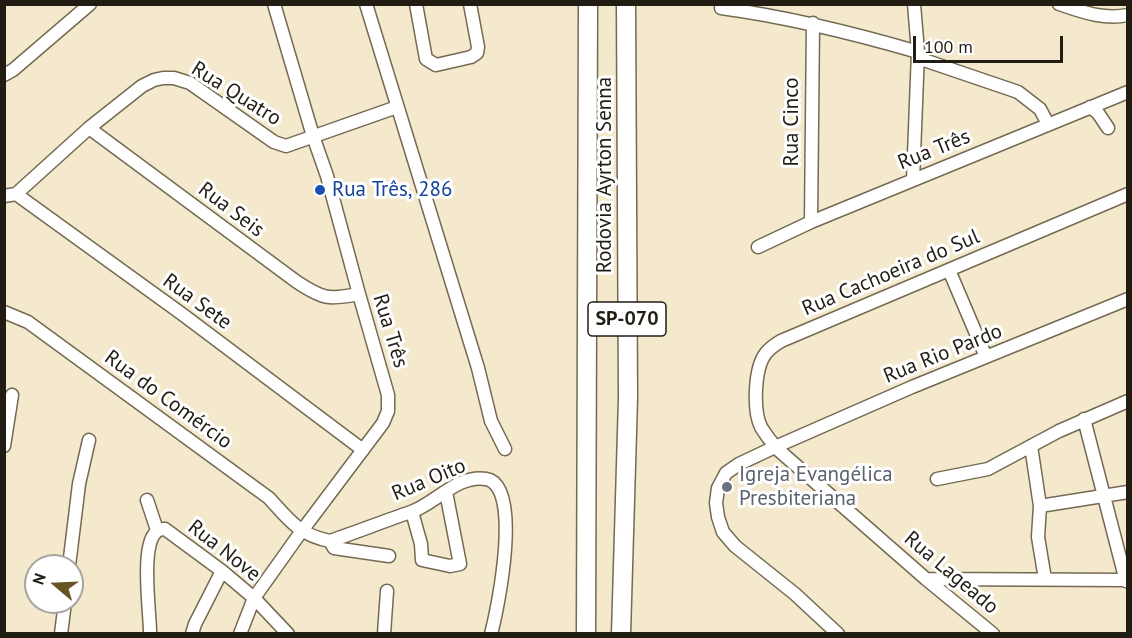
<!DOCTYPE html>
<html>
<head>
<meta charset="utf-8">
<style>
	body { margin:0 }
	#map { position:relative; width:1132px; height:638px; overflow:hidden; background:#f4e8cd; font-family:"PT Sans",sans-serif }
	canvas { display:block }
	.frame { position:absolute; inset:0; border:6px solid #211d13; pointer-events:none }
	.north { position:absolute; left:24px; top:554px; width:60px; height:60px; box-sizing:border-box; background:#fff; border:2px solid #a6a5a1; border-radius:50%; rotate:289deg; font-size:16px; font-weight:700; line-height:24px; text-align:center; color:#211d13 }
	.north::after { content:''; display:block; margin:auto; width:21px; height:27px; background:#665422; clip-path:polygon(50% 0,100% 100%,50% 72%,0 100%) }
	.scale { position:absolute; left:913px; top:36px; width:150px; height:27px; box-sizing:border-box; border:3px solid #211d13; border-top:0; padding-left:8px; font-size:18px; line-height:21px; white-space:nowrap; color:#211d13; -webkit-text-stroke:4px #fff; paint-order:stroke }
</style>
</head>
<body>
<div id="map">
<canvas width="1132" height="638"></canvas>
<div class="frame"></div>
<div class="north">N</div>
<div class="scale">100 m</div>
</div>
<script>
const ctx = document.querySelector('canvas').getContext('2d');
ctx.lineJoin = 'round';
function trace(path, color, width, dash) { ctx.strokeStyle = color; ctx.lineWidth = width; ctx.lineCap = dash ? 'butt' : 'round'; ctx.setLineDash(dash || []); ctx.stroke(path); }
function label(font, color, halo, rows, align = 'center') {
  ctx.font = font + ' "PT Sans",sans-serif'; ctx.lineWidth = 6; ctx.setLineDash([]); ctx.textBaseline = 'middle'; ctx.strokeStyle = halo; ctx.fillStyle = color; for (const [text, x, y, turn = 0] of rows) {
    ctx.save(); ctx.translate(x, y); ctx.rotate((+turn || 0) * Math.PI / 180); ctx.textAlign = isNaN(turn) ? turn : align; if (halo) ctx.strokeText(text, 0, 0); ctx.fillText(text, 0, 0); ctx.restore();
  }
}
const minor = new Path2D(`
	M366 4 478 368 491 421 505 449
	M416 4 426 59 436 65 471 57 477 53 478 47 470 4
	M1059 4C1083 12 1103 20 1128 15
	M721 8C788 17 853 33 918 52
	M918 58 1018 92 1040 109 1048 124
	M4 75 13 70 90 4
	M1090 107 1098 113 1108 128
	M89 128 297 282C323 299 328 300 359 294
	M913 180 918 52 914 4
	M16 194 89 128 142 86 154 80 163 78H174L190 83 274 142 286 146 397 107
	M4 196 16 194 182 314 363 450
	M811 222 813 23
	M758 247 811 222 1128 92
	M949 270 986 357
	M4 312 28 322 269 498C289 520 299 535 330 541 357 532 384 521 411 512 436 503 458 474 486 479 523 485 498 608 491 634
	M1084 419 1126 581
	M4 446 12 395
	M1031 446 1040 506 1038 537 1045 579
	M937 479 988 469 1059 431 1128 401
	M147 500 157 530
	M1040 506 1128 492
	M412 512 421 544 422 560 450 566 460 564 446 492
	M330 541 334 548 389 556
	M69 566 79 484 89 440
	M926 579 1128 580
	M61 634 65 602
	M150 634C151 616 136 526 165 529L222 571 254 598 288 634
	M192 634 195 624 222 571
	M240 634 254 598 301 532 383 423 388 411V395L359 294 327 176 313 136 274 4
	M384 634 387 591
	M838 634 795 594 735 546 723 532 718 517 716 503 718 488 726 473 739 464 775 447 912 387 1128 299
	M993 634 926 579 775 447C771 441 765 434 761 427 753 411 754 368 766 353 770 348 776 344 781 341L1128 194`);
const highway = new Path2D(`
	M586 634 588 4
	M621 634 628 398 626 4`);
const markers = [
	[320,190,6,"#1a4fb4"],
	[727,487,6,"#6b7280"]
];
const shields = [
	[627,319,78]
];
const shieldNames = [
	["SP-070",627,319]
];
const streetNames = [
	["Rua Quatro",236,94,32],
	["Rua Cinco",792,122,-90],
	["Rua Três",934,150,-22],
	["Rodovia Ayrton Senna",605,175,-90],
	["Rua Seis",231,210,37],
	["Rua Cachoeira do Sul",891,273,-23],
	["Rua Sete",197,302,36],
	["Rua Três",390,331,73],
	["Rua Rio Pardo",943,354,-22],
	["Rua do Comércio",168,400,36],
	["Rua Oito",429,480,-23],
	["Rua Nove",224,551,38],
	["Rua Lageado",951,573,40]
];
const transitNames = [
	["Rua Três, 286",332,190]
];
const worshipNames = [
	["Igreja Evangélica",739,475],
	["Presbiteriana",739,499]
];
trace(minor, '#746a52', 15);
trace(highway, '#746a52', 21);
trace(minor, '#fff', 12);
trace(highway, '#fff', 18);
for (const [x, y, r, color] of markers) { const dot = new Path2D(); dot.arc(x, y, r, 0, 2 * Math.PI); ctx.fillStyle = color; ctx.fill(dot); trace(dot, '#fff', 2); }
for (const [x, y, w] of shields) { const box = new Path2D(); box.roundRect(x - w / 2, y - 17, w, 34, 4.5); ctx.fillStyle = '#fff'; ctx.fill(box); trace(box, '#211d13', 1.5); }
label('bold 20px', '#211d13', null, shieldNames);
label('21px', '#211d13', '#fff', streetNames);
label('21px', '#164399', '#fff', transitNames, 'left');
label('21px', '#5b616d', '#fff', worshipNames, 'left');
</script>
</body>
</html>
